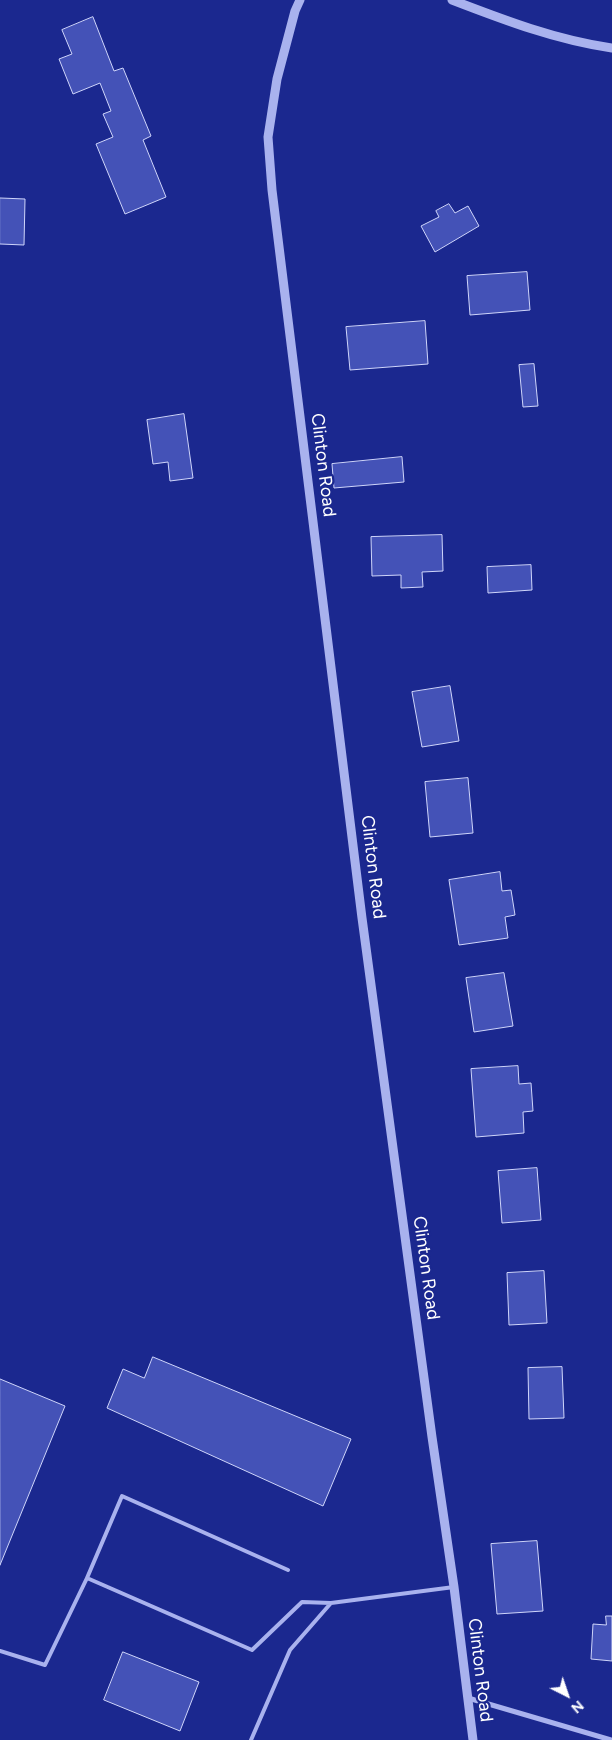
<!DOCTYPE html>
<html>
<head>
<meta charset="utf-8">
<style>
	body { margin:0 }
	#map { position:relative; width:612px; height:1740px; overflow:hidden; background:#1b288f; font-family:Figtree,sans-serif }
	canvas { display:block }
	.north { position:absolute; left:542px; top:1670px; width:50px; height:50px; -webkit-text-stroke:4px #1b288f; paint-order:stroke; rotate:139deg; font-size:14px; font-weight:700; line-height:20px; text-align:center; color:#fff }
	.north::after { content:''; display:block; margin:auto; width:18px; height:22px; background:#fff; clip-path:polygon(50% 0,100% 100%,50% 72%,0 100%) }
</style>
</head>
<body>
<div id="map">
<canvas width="612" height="1740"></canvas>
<div class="north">N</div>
</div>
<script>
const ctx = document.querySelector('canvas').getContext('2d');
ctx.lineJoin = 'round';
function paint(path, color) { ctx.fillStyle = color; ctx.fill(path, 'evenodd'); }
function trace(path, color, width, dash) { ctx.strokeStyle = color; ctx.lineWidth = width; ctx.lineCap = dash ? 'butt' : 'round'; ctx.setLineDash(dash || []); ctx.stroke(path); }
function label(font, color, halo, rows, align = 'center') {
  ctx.font = font + ' Figtree,sans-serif'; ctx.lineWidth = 4.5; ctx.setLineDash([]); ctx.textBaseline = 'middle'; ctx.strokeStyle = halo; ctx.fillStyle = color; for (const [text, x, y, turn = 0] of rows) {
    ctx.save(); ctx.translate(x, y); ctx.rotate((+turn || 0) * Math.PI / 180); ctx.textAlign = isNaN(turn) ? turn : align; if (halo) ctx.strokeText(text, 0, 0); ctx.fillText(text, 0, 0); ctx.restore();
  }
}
const building = new Path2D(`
	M93 17 114 71 123 68 151 136 143 140 166 197 125 214 96 144 113 137 103 114 111 111 100 83 73 94 59 59 72 54 62 30Z
	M0 198 25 199 24 245 0 244Z
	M449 204 455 213 468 206 479 226 435 252 421 226 439 217 436 211Z
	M527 272 530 310 470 315 467 276Z
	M425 321 428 364 350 370 346 327Z
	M534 364 538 406 523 407 519 365Z
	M184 414 193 478 170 481 168 462 153 464 147 420Z
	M402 457 404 482 334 488 332 464Z
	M442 535 443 571 422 572 423 587 401 588V575L372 576 371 537Z
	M531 565 532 590 488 593 487 567Z
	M450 686 459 741 422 747 412 692Z
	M468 778 473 833 430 837 425 782Z
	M500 872 502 891 511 890 515 915 505 917 508 938 459 945 449 880Z
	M504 973 513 1026 474 1032 466 978Z
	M518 1066 519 1084 531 1083 533 1111 523 1112 524 1133 476 1137 471 1069Z
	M537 1168 541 1220 502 1223 498 1171Z
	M544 1271 547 1323 509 1325 507 1273Z
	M153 1357 351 1439 323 1506 107 1408 123 1369 144 1378Z
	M562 1367 564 1418 529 1419 528 1368Z
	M0 1379 65 1406 0 1565Z
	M537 1541 543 1611 497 1614 491 1544Z
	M606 1616H612V1661L591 1659 593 1624 606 1625Z
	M123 1652 199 1682 180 1731 104 1700Z`);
const service = new Path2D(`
	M87 1578 122 1496 288 1570
	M0 1651 45 1665 87 1578 252 1650 302 1602 331 1603
	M251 1740 290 1650 331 1603 454 1587`);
const minor = new Path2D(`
	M468 1698 611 1740`);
const tertiary = new Path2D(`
	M300 0 295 11 277 79 268 137 272 190 362 918 432 1437 454 1587 473 1740
	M452 0C504 20 556 40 612 48`);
const streetNames = [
	["Clinton Road",323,465,83],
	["Clinton Road",373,867,83],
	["Clinton Road",426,1268,82],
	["Clinton Road",480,1670,83]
];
paint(building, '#4452b7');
trace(building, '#cfd5fa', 1);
trace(service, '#a9b2ee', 4);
trace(minor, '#a9b2ee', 5);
trace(tertiary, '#a9b2ee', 9);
label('18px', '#fff', '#1b288f', streetNames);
</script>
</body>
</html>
